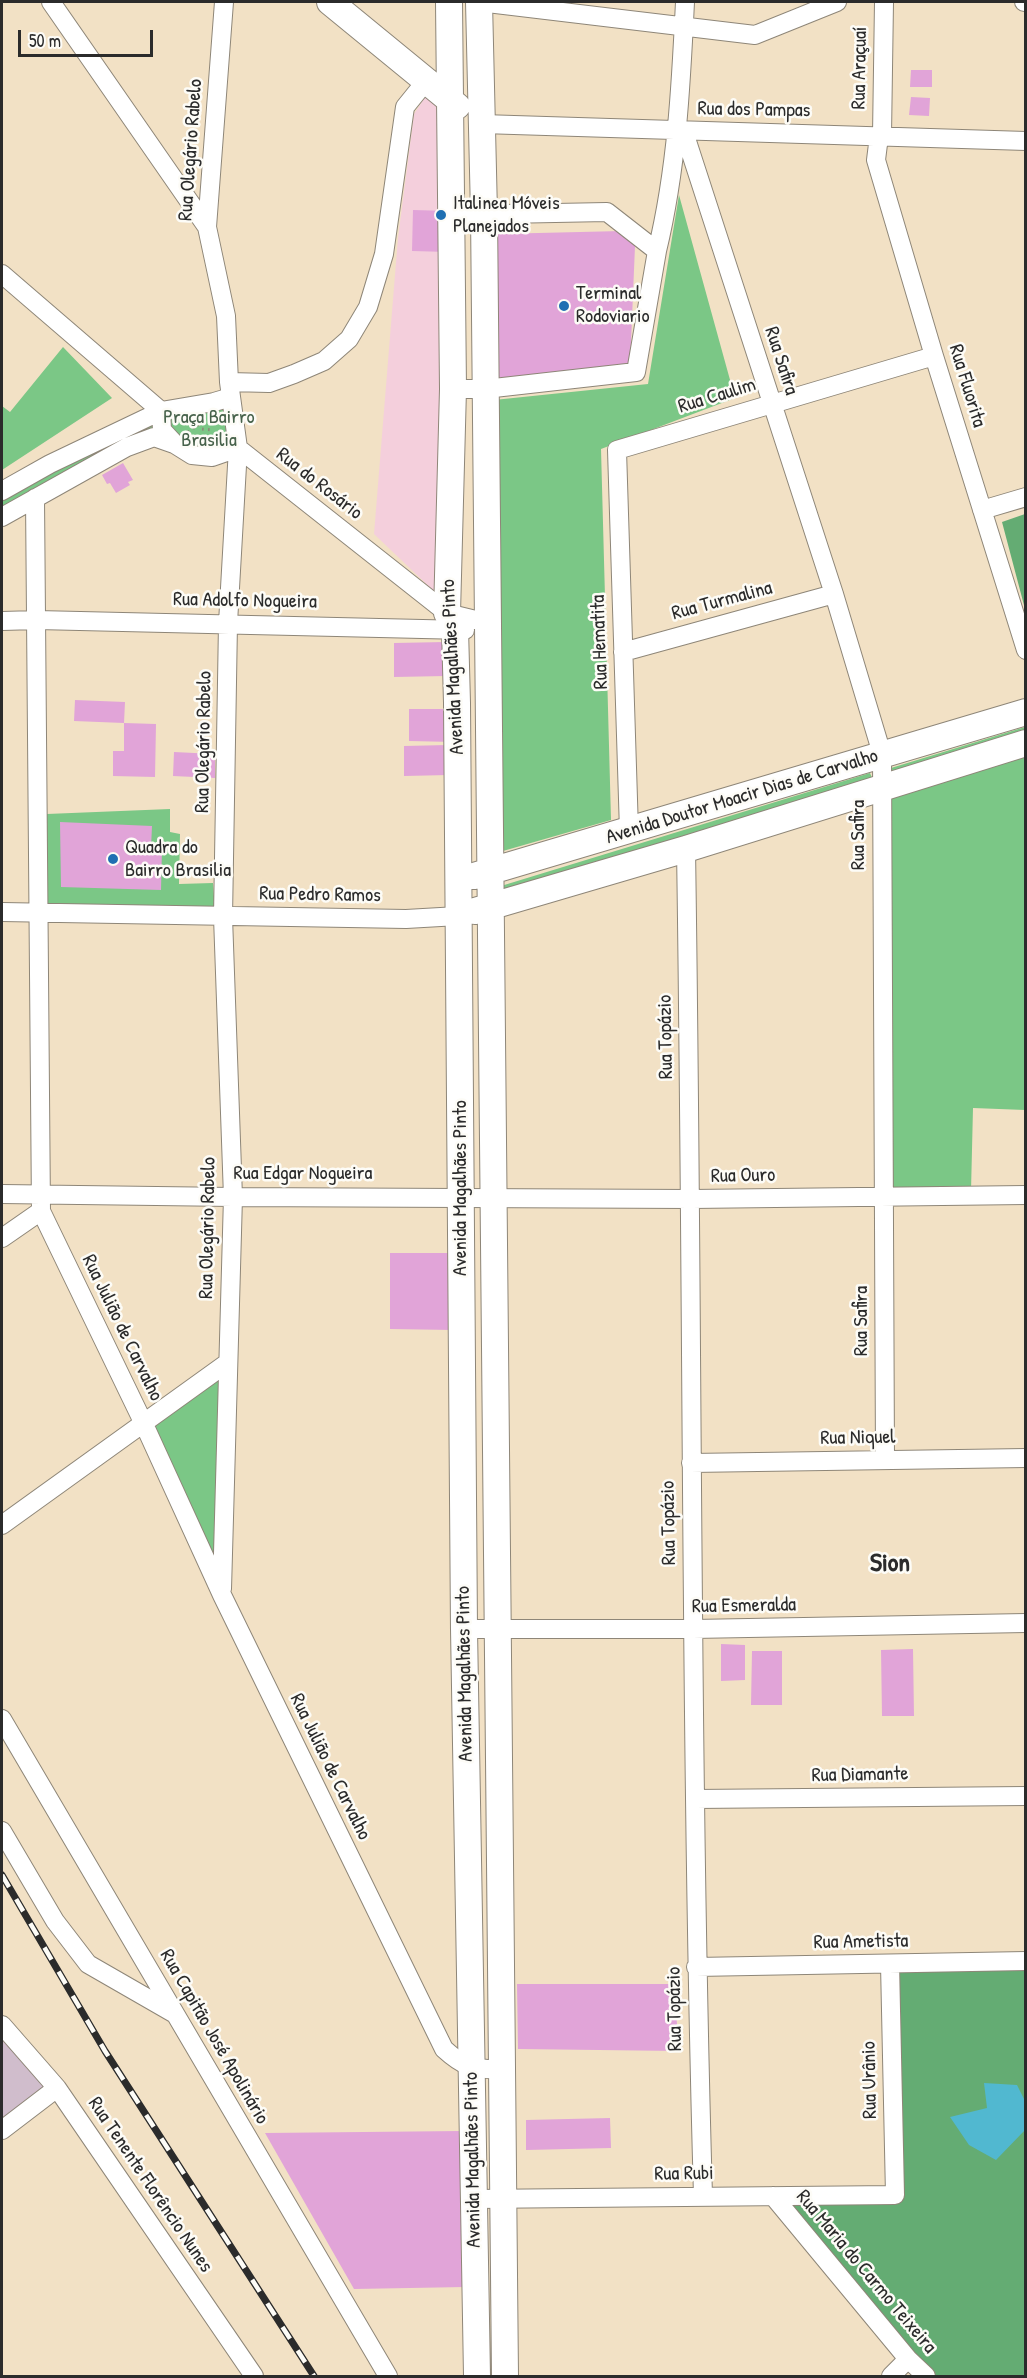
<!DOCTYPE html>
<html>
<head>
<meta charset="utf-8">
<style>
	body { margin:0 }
	#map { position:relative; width:1027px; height:2378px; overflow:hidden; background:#f2e1c5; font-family:"Patrick Hand",sans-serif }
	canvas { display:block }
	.frame { position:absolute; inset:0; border:3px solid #2b2b2b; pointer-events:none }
	.scale { position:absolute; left:18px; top:30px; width:135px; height:27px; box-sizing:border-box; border:3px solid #2b2b2b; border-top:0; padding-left:8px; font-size:18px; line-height:21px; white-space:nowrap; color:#2b2b2b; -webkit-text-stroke:4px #fdfcf7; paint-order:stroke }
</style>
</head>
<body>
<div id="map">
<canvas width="1027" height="2378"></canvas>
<div class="frame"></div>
<div class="scale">50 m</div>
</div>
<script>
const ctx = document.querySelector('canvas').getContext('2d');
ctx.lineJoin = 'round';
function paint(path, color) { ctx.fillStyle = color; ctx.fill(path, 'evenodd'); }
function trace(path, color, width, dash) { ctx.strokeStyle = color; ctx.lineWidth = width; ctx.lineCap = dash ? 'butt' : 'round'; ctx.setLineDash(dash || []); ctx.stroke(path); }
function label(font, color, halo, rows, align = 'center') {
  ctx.font = font + ' "Patrick Hand",sans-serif'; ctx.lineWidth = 5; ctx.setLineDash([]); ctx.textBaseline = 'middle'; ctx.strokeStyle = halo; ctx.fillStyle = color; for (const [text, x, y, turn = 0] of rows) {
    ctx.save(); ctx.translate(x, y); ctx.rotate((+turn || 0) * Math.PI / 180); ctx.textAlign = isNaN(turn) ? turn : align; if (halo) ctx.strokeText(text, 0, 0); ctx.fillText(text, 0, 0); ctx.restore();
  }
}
const built = new Path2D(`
	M426 96 442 104 440 597 374 534 398 238 414 114Z`);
const industrial = new Path2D(`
	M2 2040 47 2087 2 2121Z`);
const green = new Path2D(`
	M679 195 735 398 601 449 611 820 489 855 494 400 648 384Z
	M63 347 112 398 2 470V406L10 412Z
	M231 397 238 448 212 457 176 445 161 411Z
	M159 416 152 435 2 513V495Z
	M1025 727V737L894 777 891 768Z
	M1025 752V1110L973 1108 971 1191H892L888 797Z
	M870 773 875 785 502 898 501 886Z
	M170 809V832L180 834 179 884 213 883 215 910 47 905V814Z
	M227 1363 222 1595 143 1422Z`);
const forest = new Path2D(`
	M1025 514H1026L1025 609 1002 522Z
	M1025 1961V2376H925L773 2196 895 2195 890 1964Z`);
const water = new Path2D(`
	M984 2083 1017 2085 1025 2101V2130L996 2160 969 2145 950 2117 987 2108Z`);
const building = new Path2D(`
	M911 70H932V87H910Z
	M911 97 930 98 929 116 909 115Z
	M413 210 449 211 448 252 412 251Z
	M622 231 635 246 630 366 496 378V234Z
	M123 463 133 480 128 482 130 485 116 493 110 483 107 484 102 475Z
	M446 642V676L394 677V643Z
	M75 700 125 702 124 723 74 721Z
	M409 709H455L454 742 409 741Z
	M124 723 156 724 155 777 113 776V751H124Z
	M448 745 449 775 404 776V746Z
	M174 752 215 754V778L173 776Z
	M60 822 152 826 151 848H162L161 890 61 887Z
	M390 1253H453V1330L390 1329Z
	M721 1644 745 1645V1680L721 1681Z
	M913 1649 914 1716H882L881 1650Z
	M752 1651H782V1705H751Z
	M517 1984H674L679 2051 518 2049Z
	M610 2118 611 2148 526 2150V2120Z
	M462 2131 465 2287 354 2289 265 2133Z`);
const path = new Path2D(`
	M188 432 198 425 202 429 213 430`);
const street = new Path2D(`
	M51 2 207 227
	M479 2 755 35 837 2
	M884 2 882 135 878 144 876 160 934 356 1026 650
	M1024 2H1026
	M482 124 1026 141
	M684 132 834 594 882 754 885 1460
	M451 215 607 212 657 251 636 372 485 389H453
	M657 251C677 168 681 85 685 2
	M2 274 161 411 162 430 176 445 192 455 212 457 238 448 447 613 488 623
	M2 491 50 464 161 411 214 402 231 397 229 382 269 383 294 374 324 361 349 339 368 307 384 254 405 107 426 81
	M35 498 41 1211 143 1422 222 1595 444 2049C466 2069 473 2068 502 2070
	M982 510 1026 497
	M2 517 127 447 154 437 174 444
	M2 621 37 620 465 630
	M623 652 834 594
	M629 831 617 450 934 356
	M686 849C693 1298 690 1747 703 2196
	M2 912 406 919 458 916
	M2 1194 233 1197 692 1199 1026 1195
	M2 1238 41 1211
	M691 1463 1026 1458
	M2 1525 227 1363
	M222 1589 233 1197 223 917 228 623 238 448 229 382 226 316 207 227 224 2
	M464 1629H693L1026 1623
	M2 1719 388 2376
	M695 1799 1026 1796
	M2 1831 55 1921 88 1964 175 2014
	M696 1967 1026 1961
	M2 2025 57 2088 254 2376
	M2 2130 57 2088
	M773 2196 908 2359 926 2376
	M474 2199 895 2195 890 1964
	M891 2376 908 2359`);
const secondary = new Path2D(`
	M330 2 457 106
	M449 2 453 389 447 613 455 629 457 703 464 1629 477 2376
	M479 2 484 213 505 2376
	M474 876 1026 712
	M475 911 686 849 1026 743`);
const rail = new Path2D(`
	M2 1875 105 2051 314 2376`);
const markers = [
	[441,215,6,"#1f6fb2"],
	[564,306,6,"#1f6fb2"],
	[113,859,6,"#1f6fb2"]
];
const streetNames = [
	["Rua Araçuaí",860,68,-89],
	["Rua dos Pampas",754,110,1],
	["Rua Olegário Rabelo",191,150,-86],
	["Rua Safira",781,361,72],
	["Rua Fluorita",967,386,73],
	["Rua Caulim",717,396,-17],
	["Rua do Rosário",319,484,38],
	["Rua Adolfo Nogueira",245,601,1],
	["Rua Turmalina",722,601,-15],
	["Rua Hematita",600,642,-92],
	["Avenida Magalhães Pinto",453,667,-93],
	["Rua Olegário Rabelo",204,742,-89],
	["Avenida Doutor Moacir Dias de Carvalho",742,797,-17],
	["Rua Safira",859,835,-90],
	["Rua Pedro Ramos",320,895,1],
	["Rua Topázio",666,1037,-91],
	["Rua Edgar Nogueira",303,1174],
	["Rua Ouro",743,1176,-1],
	["Avenida Magalhães Pinto",461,1188,-90],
	["Rua Olegário Rabelo",208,1228,-89],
	["Rua Safira",862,1321,-90],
	["Rua Julião de Carvalho",122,1328,64],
	["Rua Niquel",858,1438,-1],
	["Rua Topázio",669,1523,-91],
	["Rua Esmeralda",744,1606,-1],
	["Avenida Magalhães Pinto",465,1674,-91],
	["Rua Julião de Carvalho",330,1767,64],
	["Rua Diamante",860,1775,-1],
	["Rua Ametista",861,1942,-1],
	["Rua Topázio",675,2009,-91],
	["Rua Capitão José Apolinário",214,2037,60],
	["Rua Urânio",870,2080,-91],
	["Avenida Magalhães Pinto",473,2160,-91],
	["Rua Rubi",684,2174,-1],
	["Rua Tenente Florêncio Nunes",150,2185,56],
	["Rua Maria do Carmo Teixeira",866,2272,50]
];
const poiNames = [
	["Italinea Móveis",453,204],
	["Planejados",453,227],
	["Terminal",576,294],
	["Rodoviario",576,317],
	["Quadra do",125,848],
	["Bairro Brasilia",125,871]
];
const parkNames = [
	["Praça Bairro",209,418],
	["Brasilia",209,441]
];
const districtNames = [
	["Sion",890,1564]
];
paint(built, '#f4cfdc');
paint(industrial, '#d0bdcc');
paint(green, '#7bc786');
paint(forest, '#64ac73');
paint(water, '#51b8d0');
paint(building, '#e1a4d8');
trace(street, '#8e8678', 20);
trace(secondary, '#8e8678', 28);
trace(path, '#8e8678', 3, [1.5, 4.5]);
trace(street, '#fff', 18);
trace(secondary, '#fff', 26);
trace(rail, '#2b2b2b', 7);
trace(rail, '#fdfcf7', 4.5, [14]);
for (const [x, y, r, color] of markers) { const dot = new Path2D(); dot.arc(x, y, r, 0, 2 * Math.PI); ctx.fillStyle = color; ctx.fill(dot); trace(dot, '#fdfcf7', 2); }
label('20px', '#2b2b2b', '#fdfcf7', streetNames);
label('20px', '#2b2b2b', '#fdfcf7', poiNames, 'left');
label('20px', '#47624b', '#fdfcf7', parkNames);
label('bold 26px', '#2b2b2b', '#fdfcf7', districtNames);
</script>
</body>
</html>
